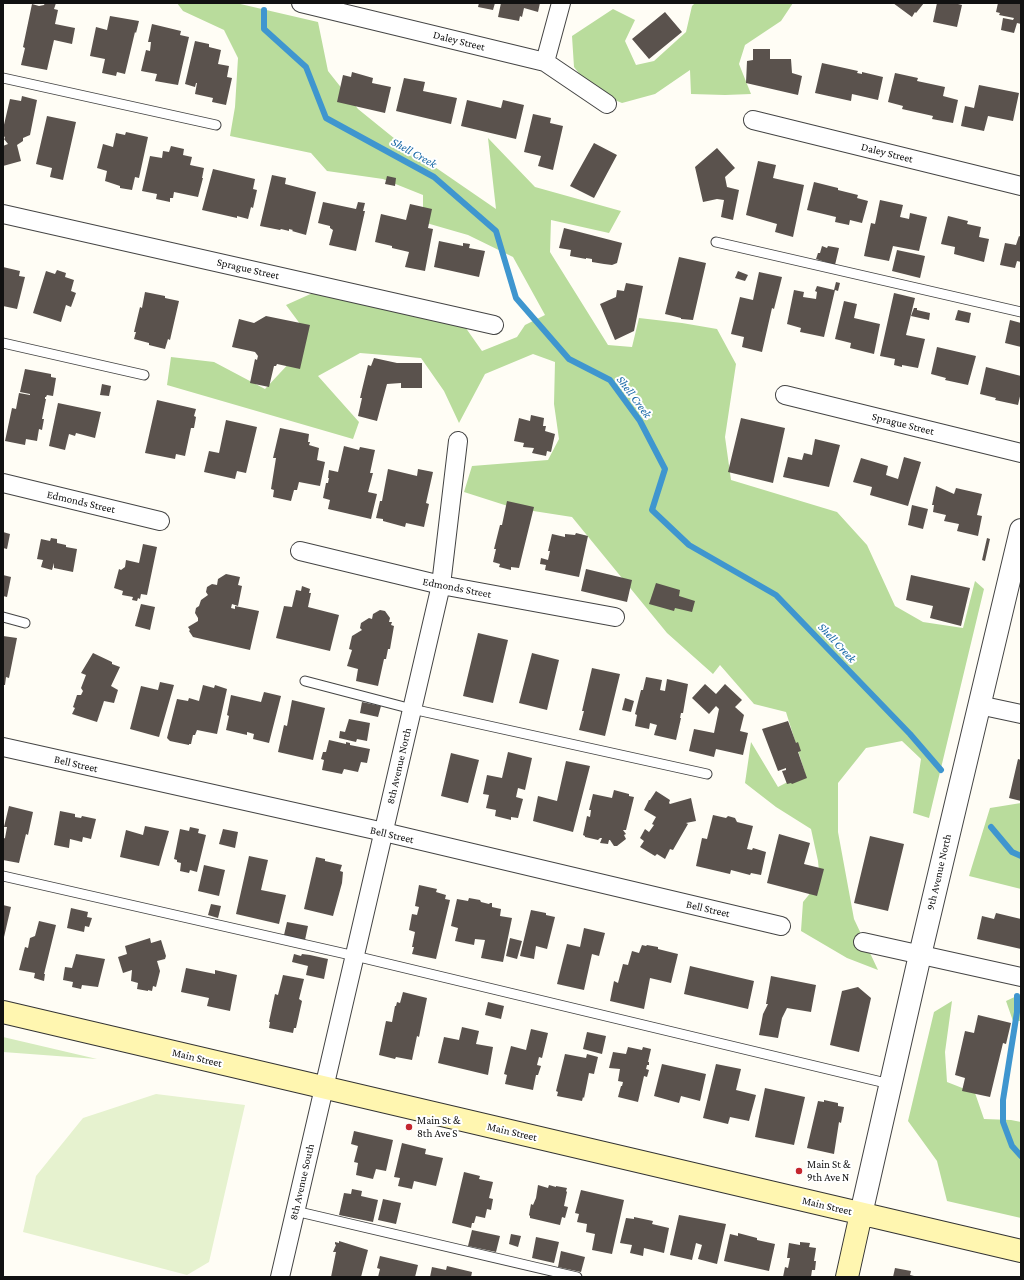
<!DOCTYPE html>
<html>
<head>
<meta charset="utf-8">
<style>
	body { margin:0 }
	#map { position:relative; width:1024px; height:1280px; overflow:hidden; background:#fffdf5; font-family:"Crimson Pro",serif }
	canvas { display:block }
	.frame { position:absolute; inset:0; border:4px solid #111; pointer-events:none }
</style>
</head>
<body>
<div id="map">
<canvas width="1024" height="1280"></canvas>
<div class="frame"></div>
</div>
<script>
const ctx = document.querySelector('canvas').getContext('2d');
ctx.lineJoin = 'round';
function paint(path, color) { ctx.fillStyle = color; ctx.fill(path, 'evenodd'); }
function trace(path, color, width, dash) { ctx.strokeStyle = color; ctx.lineWidth = width; ctx.lineCap = dash ? 'butt' : 'round'; ctx.setLineDash(dash || []); ctx.stroke(path); }
function label(font, color, halo, rows, align = 'center') {
  ctx.font = font + ' "Crimson Pro",serif'; ctx.lineWidth = 4; ctx.setLineDash([]); ctx.textBaseline = 'middle'; ctx.strokeStyle = halo; ctx.fillStyle = color; for (const [text, x, y, turn = 0] of rows) {
    ctx.save(); ctx.translate(x, y); ctx.rotate((+turn || 0) * Math.PI / 180); ctx.textAlign = isNaN(turn) ? turn : align; if (halo) ctx.strokeText(text, 0, 0); ctx.fillText(text, 0, 0); ctx.restore();
  }
}
const green = new Path2D(`
	M3 1037 97 1059 3 1052Z`);
const forest = new Path2D(`
	M177 3H236L318 22 328 71 358 109 400 143 496 209 488 138 535 187 621 211 609 233 551 220 550 252 608 345 632 347 639 318 682 323 717 329 736 364 725 437 731 480 837 512 867 545 895 606 923 622 963 628 975 581 984 589 929 818 913 813 921 759 902 741 866 748 838 783V832L854 919 878 970 847 958 801 931 803 902 820 881 818 861 811 829 776 807 745 783 751 742 778 787 805 773 786 712 754 704 720 665 713 674 667 633 572 517 514 508 464 492 472 466 548 460 559 439 554 404 555 362 533 354 485 374 459 423 444 391 421 358 360 353 318 376 359 422 353 439 167 385 171 357 214 362 265 389 293 359 306 332 286 305 315 292 463 324 482 351 517 337 525 325 545 315 513 257 468 235 423 222V195L383 179 327 171 311 153 230 136 235 107 238 58 224 30 183 11Z
	M695 3H793L781 21 745 45 739 64 751 94 725 95 691 94 690 70 655 94 622 103 593 91 574 67 572 36 613 9 635 20 625 41 636 65 654 61 686 32 692 6Z
	M1021 803V889L969 876 990 808Z
	M1021 994V1021H1013L1006 1001Z
	M952 1001 945 1052 947 1082 975 1093 984 1119 1011 1120 1021 1122V1218L947 1201 937 1161 908 1121 934 1012Z`);
const pitch = new Path2D(`
	M156 1094 245 1105 209 1262 187 1275 23 1232 36 1176 83 1118Z`);
const stream = new Path2D(`
	M264 10V29L306 67 326 118 434 177 496 231 516 298 569 359 610 380 640 421 665 469 652 510 689 545 776 595 910 734 941 770
	M991 827 1012 852 1021 856
	M1017 996V1012L1003 1100V1122L1012 1146 1021 1156`);
const building = new Path2D(`
	M45 3H56L54 9 58 10 55 24 75 28 72 44 54 40 47 70 21 65 25 48 23 47 32 4 39 6 44 5Z
	M479 3H495L493 10 478 7Z
	M501 3H540L538 12 524 8 522 17 520 16 519 21 498 17Z
	M893 3H924L916 13 915 12 912 17Z
	M937 3H954L962 5 957 27 933 22Z
	M998 3H1021V24L1017 23 1014 33 1001 30 1003 18 1013 20 1014 18 999 15 1000 13 996 12Z
	M665 12 682 32 649 59 632 39Z
	M110 16 139 21 136 33 135 32 125 74 117 72 116 76 102 73 105 59 90 56 96 27 107 30Z
	M152 24 181 31 180 35 189 37 178 85 155 81 157 74 141 71 146 50 150 51 151 42H148Z
	M195 41 209 44V47L221 50 218 64 229 66 227 77 232 78 226 105 212 102 213 98 195 94 197 83H196L195 87 185 84Z
	M753 49H770V59H791L792 73 802 76 798 95 746 83 747 61 753 60Z
	M822 63 858 71 857 73 862 74V72L883 77 878 100 852 94 851 101 815 93Z
	M352 72 373 78 372 83 391 87 385 113 337 102 343 75 351 77Z
	M895 73 918 78 917 81 945 87 943 96 958 100 953 123 932 119 933 116 902 109 903 106 888 102Z
	M404 78 425 82 423 91 457 98 451 124 396 111Z
	M979 85 1019 93 1013 121 988 116 984 131 961 126 965 106 974 108Z
	M22 96 37 100 30 135 23 138V141L17 145 21 161 3 166V146L8 144 4 139 5 138 3 134V129L10 99 21 101Z
	M467 100 501 108 503 100 524 105 516 139 461 126Z
	M533 114 551 118 550 123 563 126 553 170 538 166 541 156 524 152Z
	M47 116 76 122 63 180 50 177 52 168 36 164Z
	M126 132 148 137 139 178 135 177 132 190 120 188V186L105 181 107 171 97 168 103 144 113 147 116 133 125 135Z
	M594 143 617 155 594 198 570 186Z
	M171 146 184 149 183 155 192 157 190 165 204 168 202 178H203L198 197 174 192 173 198H170V202L156 199 157 194 142 191 150 156 162 158 163 151 169 152Z
	M717 148 735 168 725 177 727 187 739 190 733 220 721 217 724 200 717 199 703 202 695 167Z
	M758 161 776 165 773 178 804 185 793 237 775 232 777 224 746 215Z
	M213 169 255 179 253 189 257 190 253 208 251 207 248 219 237 216V218L202 210Z
	M272 175 286 178 285 184 316 192 306 235 292 231 293 230 289 229V231L281 229 280 230 260 226Z
	M387 176 396 178 395 186 385 184Z
	M814 182 838 188V190L858 195 857 198 868 201 862 223 850 220 849 225 835 222 836 217 807 210Z
	M880 200 903 205 900 217 909 219 910 213 927 217 919 251 893 246 889 261 864 256 871 223 875 224Z
	M323 202 356 209 358 202 365 203 363 211H365L356 251 329 245 333 230 330 228V226L318 223Z
	M410 204 432 209 428 228 433 229 425 271 405 267 409 252 392 248V246L375 242 381 214 406 220Z
	M948 216 968 221 967 224 981 227 979 237 989 239 984 262 954 254 955 247 941 244Z
	M564 228 622 243 617 263 612 265 604 264 592 262V259L586 258V259L570 256 571 250 559 248Z
	M1019 236 1021 237V262L1017 261 1015 268 1000 265 1005 243 1016 245Z
	M439 241 463 246V243L470 244 469 248 485 251 479 277 434 267Z
	M822 246 827 248 828 246 839 248 835 265 816 259 818 253H820Z
	M897 250 925 256 920 278 892 271Z
	M679 257 706 263 693 320 681 319V318L665 314Z
	M3 267 20 271 19 276 25 277 17 309 3 306Z
	M57 270 66 273 65 277 74 280 71 291 76 293 71 307 66 305 61 322 33 313 46 271 55 274Z
	M738 271 748 275 745 281 735 278Z
	M759 272 782 277 774 309 772 308 762 352 742 347 744 337 731 334 740 297 753 300Z
	M836 282 840 283 838 291 835 290 824 337 800 332 801 328 787 324 794 290 804 292 803 297 816 299 817 292 815 291 817 286 834 290Z
	M626 283 643 286 634 331 615 340 600 304 616 297 617 290 624 291Z
	M145 292 165 296V298L179 301 170 340 168 339 165 349 149 345V343L134 339 136 332H134L140 307 142 308Z
	M894 293 915 298 906 335 925 339 918 368 902 365V367L894 365 895 359 880 356Z
	M844 301 857 304 854 318 880 324 874 354 850 348 851 343 835 339Z
	M914 308H917V310L930 313 929 320 911 316Z
	M958 310 971 313 969 323 955 320Z
	M266 316 310 325 300 369 277 364 276 366H274L269 387 250 383 255 359 257 360 258 356 255 352 232 347 239 319 254 323Z
	M1010 320 1021 323V347L1005 343Z
	M937 347 976 356 968 385 945 380 946 378 931 374Z
	M374 358 397 363H422V388H401V383L387 384 377 421 358 416 362 398H360L368 365 371 366Z
	M986 367 1021 376V392L1018 405 995 400 996 398 980 394Z
	M25 369 51 374V377L56 378 53 396 47 395 46 397H45V399H46L42 419H44L42 430 39 429 37 441 26 439 25 445 5 441 12 408 16 409 19 393 30 395V394L20 392Z
	M102 384 111 386 109 396 100 395Z
	M157 400 196 409 194 416 196 417 194 428H191L185 456 176 454 175 459 145 453Z
	M58 403 101 412 95 438 76 433 75 436 69 434 65 450 49 446Z
	M531 415 544 418 543 426H546L545 431 555 434 551 452 547 451 546 456 532 453 534 448 523 447 524 443 514 441 519 418 530 421Z
	M741 418 785 428 773 483 728 472Z
	M226 420 257 427 246 473 237 471 235 479 204 472 209 451 219 453Z
	M280 428 309 434 308 442H310L309 445 319 448 317 460 325 462 320 486 299 482 297 490H294L291 501 273 497 274 490 271 489 276 458H273Z
	M815 439 840 445 829 487 783 477 788 457 802 460 804 453 812 455Z
	M344 446 359 450 360 447 375 450 370 473H373L368 492 377 494 371 519 328 509 330 500 323 498 326 483H328L329 478H328L329 470 338 472Z
	M904 457 921 462 908 506 870 495 872 487 853 482 861 458 888 466 886 475 898 479Z
	M388 469 417 476 418 469 433 472 426 503 429 504 424 527 406 523 405 527 383 521V519L376 518 380 501H382Z
	M936 486 954 494 956 488 982 494 977 515 982 516 978 536 957 531 959 524 944 521 946 515 933 512 934 505H932Z
	M507 501 534 507 519 568 511 567V570L499 567 500 564 493 562 496 549H494L500 525H502Z
	M912 505 928 509 923 529 908 525Z
	M3 532 10 534 7 549 3 548Z
	M576 533 588 536 579 577 545 570 546 565 540 564 541 558 548 560 550 551H548L552 534 565 537V534L575 535Z
	M51 538 57 539V543L66 545V547L77 549 73 572 54 568V563L52 570 41 567 43 560 37 559 41 539 50 541Z
	M987 538 990 539 985 561 982 560Z
	M143 544 157 547 147 595 141 594 140 599 138 598 137 601 132 600 133 597 122 595 123 591 114 588 119 569 121 570 125 567 126 560 139 563Z
	M586 569 632 580 627 602 581 591Z
	M226 574 240 577 238 585 242 586 238 606 232 604 231 608 235 609V606L259 611 250 650 193 637 189 631 190 630 188 627 198 621V618L195 613 196 608 199 606 201 600 208 595 206 592 207 587 212 584 217 585 218 579Z
	M3 575 11 577 7 597 3 596Z
	M911 575 970 588 961 626 930 618 933 606 906 600Z
	M656 583 680 590 679 596 695 601 692 612 675 608 674 611 649 604Z
	M302 586 310 589 309 593H311L308 607 339 615 330 651 276 638 284 606 292 607 296 590 301 591Z
	M141 604 155 607 150 630 135 626Z
	M380 610 385 611 390 618 389 622H392L391 625 394 626 390 649H388L386 659H384L378 686 356 681 358 669 347 666 352 650 349 649 352 636 362 630 360 628 361 623 369 618 372 619 373 614Z
	M478 633 508 640 493 703 463 696Z
	M3 636 17 638 9 678 6 677 5 685H3Z
	M93 653 112 662V664L120 667 111 686 118 690 114 703 104 701 97 722 72 714 75 708 73 707 77 695H81L83 691 81 688 86 675 81 673Z
	M532 653 559 660 547 710 519 703Z
	M592 668 620 674 605 736 579 730 584 711H582Z
	M646 677 662 680 660 690 665 691 667 679 688 684 683 713H681L680 718H681L676 740 654 735 657 725 650 723 649 729 635 726 637 715 635 714 641 690H643Z
	M160 682 174 685 159 737 130 729 141 686 158 690Z
	M705 684 716 694 725 684 742 700 735 707 744 715 740 731 748 733 743 755 716 749 714 757 689 751 694 729 714 733 719 709 716 706 709 714 692 698Z
	M203 685 214 688 215 685 227 689 217 734 197 730 195 735H193L191 744H189V745L170 741 167 738 177 699 188 701 189 698 199 701Z
	M264 692 281 696 269 743 253 739 254 734 247 732V735L226 730 229 716 227 715 231 695 261 702Z
	M625 698 634 701 631 712 622 710Z
	M292 700 325 708 313 760 278 752 284 725 287 726Z
	M362 702 381 706 378 717 360 713Z
	M349 719 370 723 367 741 357 739 356 742 339 738 340 731 345 732Z
	M788 721 796 743 798 742 801 751 798 752 807 778 792 784 791 783 787 784 782 771 786 770V768L778 771 762 729Z
	M329 740 346 744V742L350 743V745L370 749 367 763 361 762 358 772 344 769 342 774 322 770 324 760 321 759 323 752H326Z
	M508 752 532 758 525 790 518 788 516 797 523 799 518 818 511 817V820L495 816 496 810 486 808 489 795 483 794 487 775 502 778Z
	M451 753 479 760 468 803 441 796Z
	M1018 759 1021 760V801L1009 798Z
	M566 761 590 766 573 832 533 821 538 796 557 801Z
	M614 790 629 794V796L634 797 626 830H623L626 834 624 835 626 839 617 846H614L610 840H609L608 844 600 843 602 838H600L598 840 585 837V836L583 835 587 816 590 817 591 810H589L593 794 612 798Z
	M656 791 670 800 669 803 670 804 691 798 696 821 686 823 688 824 673 850 670 849 665 859 657 854 655 856 640 847 644 841 640 838 645 829 649 832 654 825 652 824 656 817 644 810 649 800H650Z
	M9 806 33 812 28 835 26 834 19 863 3 860V839L5 838 7 827H4Z
	M60 811 75 814V817L81 818 82 816 96 819 91 839 83 837 82 842 70 839 69 848 54 845Z
	M713 815 726 818 728 816 735 818 737 822 753 826 747 849 752 850 753 848 766 852 761 875 751 873 750 875 731 870 730 874 696 866 702 838 707 839Z
	M145 826 169 831 159 866 120 857 126 830 143 835Z
	M190 827 199 829 198 833 206 835 197 872 190 870 189 873 180 871 181 863 177 862V860L174 859 180 829 189 831Z
	M223 829 238 832 235 848 219 844Z
	M779 834 810 843 804 864 824 869 817 896 767 883Z
	M870 836 904 844 888 911 854 903Z
	M249 856 268 860 261 890 286 895 279 924 236 914Z
	M316 857 325 859V861L342 865 340 871 343 872 342 883 333 916 304 909Z
	M204 865 225 870 219 896 198 891Z
	M419 885 437 889 436 892 446 895 445 899 450 900 436 959 412 954 414 947H412L415 932 409 930 412 914 417 915 419 907 415 906Z
	M469 898 480 900 481 902 489 904 490 903H492V907L501 909 500 916 512 918 503 962 481 958 485 940 475 939 474 945 455 941 458 928 451 926 457 899 468 901Z
	M211 904 221 906 218 918 208 915Z
	M3 905 11 907 4 937H3Z
	M71 908 88 912 87 917 92 918 89 927 85 926 84 932 67 928Z
	M531 910 546 913V915L555 917 547 949 536 946 534 959 520 956Z
	M996 913 1021 919V949L977 939 982 916 994 919Z
	M39 921 56 925 44 974H45L44 981 34 978 35 973 19 970 25 947 28 948 30 938 35 936Z
	M287 922 308 926 305 940 284 935Z
	M584 928 605 933 599 956 592 954 584 990 557 984 567 944 580 947Z
	M150 938 151 943 161 940 166 956 165 959 157 961 160 971 156 987 153 986 152 991 148 990V991L137 989 138 983 131 981 132 970 123 973 118 957 127 954 125 946Z
	M510 938 522 941 517 959 506 956Z
	M642 945 646 946 647 945 658 947V949L678 954 671 983 650 978 644 1009 610 1001 614 981 618 983 623 964 628 965 632 951 639 953Z
	M76 954 105 959 98 987 82 985 81 989 72 987 73 982 63 980 65 967 72 968Z
	M294 954 301 956 302 954 310 955 328 959 324 979 306 975 308 966 292 962Z
	M690 966 754 981 748 1009 684 994Z
	M186 968 215 974V970L237 975 230 1011 207 1006 209 998 181 992Z
	M283 975 304 979 299 999 302 1001 296 1028H294L293 1033 269 1028 270 1022H269L275 994 278 995Z
	M771 976 816 985 811 1012 787 1008 782 1018 778 1038 759 1035 763 1014 768 1004H766Z
	M858 987 871 998 859 1052 830 1045 842 991Z
	M403 992 427 998 419 1037 417 1036 412 1060 396 1057 395 1059 379 1055 386 1021 392 1022 395 1006H396L397 1002 400 1003Z
	M488 1002 504 1006 501 1019 485 1015Z
	M978 1015 1011 1023 1006 1044 1003 1043 990 1097 962 1091 965 1078 955 1075 965 1031 974 1033Z
	M462 1027 479 1031 476 1044 493 1047 488 1075 438 1063 444 1037 459 1040Z
	M531 1029 548 1033 542 1058 539 1057 537 1065 541 1066 538 1075H536L533 1090 505 1084 507 1075 504 1074 511 1046 526 1050Z
	M587 1032 606 1036 602 1054 583 1049Z
	M628 1047 642 1050 643 1047 651 1049 648 1062H649V1065H647L646 1069 649 1070 647 1077 644 1076 638 1102 618 1097 621 1086H622L623 1082 618 1081 620 1069 609 1068 613 1052 626 1054Z
	M565 1054 586 1058 587 1054 598 1057 594 1074 589 1073 584 1098 583 1097 582 1101 557 1096 558 1092 556 1091Z
	M662 1064 706 1074 700 1101 681 1096 679 1103 654 1096Z
	M716 1064 741 1069 736 1090 756 1095 749 1121 730 1117 728 1124 703 1118Z
	M765 1088 805 1097 794 1145 755 1137Z
	M824 1100 838 1103V1106L844 1107 841 1123 839 1122 834 1154 807 1148 818 1101 824 1102Z
	M354 1131 393 1140 386 1171 376 1169 373 1179 356 1175 358 1163 354 1162 358 1146 351 1144Z
	M402 1143 426 1149 425 1154 443 1158 436 1186 414 1181 412 1189 398 1186 400 1178 394 1177Z
	M464 1172 480 1176 479 1179 493 1182 489 1198 493 1199 491 1210 487 1209 485 1218 476 1216 474 1223H472L471 1228 452 1223Z
	M538 1185 548 1188 549 1185 556 1187V1186L567 1188 566 1191 567 1192 564 1206 568 1207 565 1218 562 1217 560 1225 530 1218V1216L529 1215 531 1204 533 1205 536 1198Z
	M352 1189 362 1191 361 1196 378 1200 373 1222 339 1215 344 1193 351 1194Z
	M581 1190 624 1200 612 1254 592 1250 595 1234 586 1232 587 1224 577 1222 579 1214 575 1213Z
	M383 1199 401 1203 396 1224 378 1220Z
	M679 1215 726 1224 717 1264 698 1259 702 1245 696 1243 692 1260 670 1255Z
	M634 1217 653 1221 652 1224 669 1228 664 1253 644 1248 643 1256 630 1253 632 1245 620 1243 626 1218 634 1219Z
	M472 1230 500 1236 496 1252 468 1246Z
	M738 1233 757 1238V1240L775 1244 769 1271 724 1261 730 1234 738 1236Z
	M511 1234 521 1236 518 1247 509 1244Z
	M536 1237 559 1242 554 1263 532 1258Z
	M339 1241 368 1250 361 1277H331L336 1252H333L336 1245 335 1244V1242L339 1243Z
	M800 1242 810 1243 809 1247 816 1248 814 1261H816L815 1270H812L811 1277H783L785 1267 788 1268 790 1258H787L789 1243 800 1245Z
	M561 1251 585 1257 581 1272 558 1267Z
	M380 1256 418 1265 415 1277H378L380 1269 377 1268Z
	M447 1266 472 1272 471 1277H430L432 1267 446 1270Z
	M895 1268 911 1271 910 1275 918 1277H893Z`);
const service = new Path2D(`
	M3 78 216 125
	M716 242 1021 312
	M3 343 144 375
	M3 617 25 623
	M305 681 412 709 707 774
	M3 876 355 956 890 1084
	M295 1211 577 1277`);
const minor = new Path2D(`
	M301 3 545 62 607 104
	M545 62 561 3
	M753 120 1021 186
	M3 214 494 325
	M785 395 1021 453
	M3 483 160 521
	M300 551 441 585 615 617
	M979 705 1021 714
	M3 747 384 832 781 926
	M863 942 1021 977
	M280 1277 441 585 458 441`);
const tertiary = new Path2D(`
	M861 1214 920 955 1021 530`);
const secondary = new Path2D(`
	M3 1012 1021 1251
	M847 1277 861 1214`);
const markers = [
	[409,1127,4,"#c4262e"],
	[799,1171,4,"#c4262e"]
];
const streetNames = [
	["Daley Street",459,41,14],
	["Daley Street",887,153,14],
	["Sprague Street",248,269,13],
	["Sprague Street",903,424,14],
	["Edmonds Street",81,502,13],
	["Edmonds Street",457,588,11],
	["Bell Street",76,764,13],
	["8th Avenue North",399,766,-77],
	["Bell Street",392,835,13],
	["9th Avenue North",939,872,-77],
	["Bell Street",708,909,13],
	["Main Street",197,1058,13],
	["Main Street",512,1132,13],
	["8th Avenue South",302,1182,-77],
	["Main Street",827,1206,13]
];
const poiNames = [
	["Main St &",417,1121],
	["8th Ave S",417,1134],
	["Main St &",807,1165],
	["9th Ave N",807,1178]
];
const waterNames = [
	["Shell Creek",414,153,29],
	["Shell Creek",634,397,53],
	["Shell Creek",837,643,47]
];
paint(green, '#d5ebbd');
paint(forest, '#b9dc9c');
paint(pitch, '#e6f2cf');
trace(stream, '#3f96cf', 6);
paint(building, '#5a524d');
trace(service, '#444', 11);
trace(minor, '#444', 20);
trace(tertiary, '#444', 24);
trace(secondary, '#333', 24);
trace(service, '#fff', 9);
trace(minor, '#fff', 18);
trace(tertiary, '#fff', 22);
trace(secondary, '#fff6b0', 22);
for (const [x, y, r, color] of markers) { const dot = new Path2D(); dot.arc(x, y, r, 0, 2 * Math.PI); ctx.fillStyle = color; ctx.fill(dot); trace(dot, '#fff', 1.5); }
label('11px', '#111', '#fff', streetNames);
label('11px', '#111', '#fff', poiNames, 'left');
label('italic 12px', '#1768a6', '#fff', waterNames);
</script>
</body>
</html>
